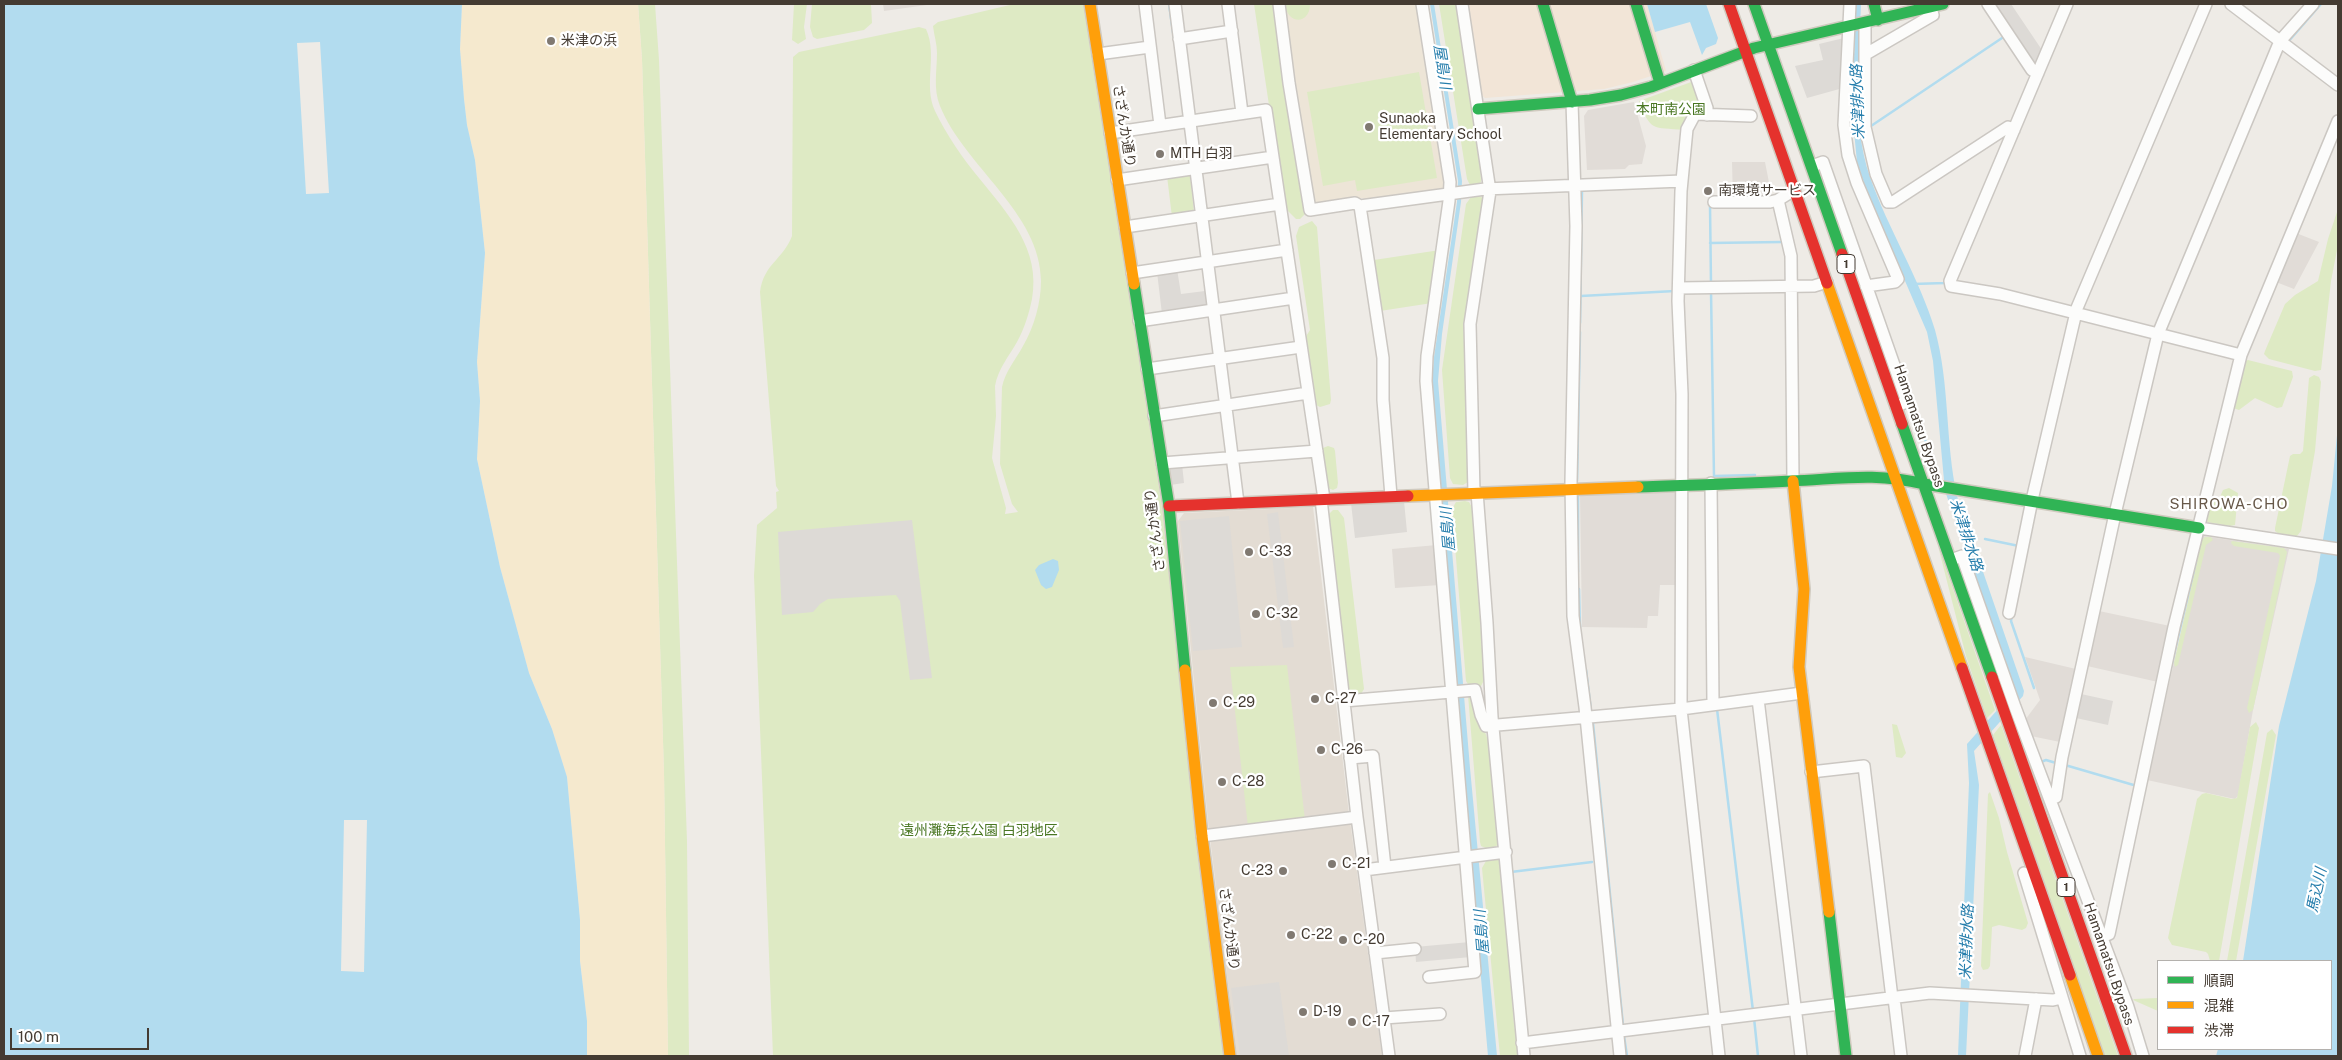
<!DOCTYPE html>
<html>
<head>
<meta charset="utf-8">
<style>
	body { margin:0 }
	#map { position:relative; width:2342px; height:1060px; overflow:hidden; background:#eeebe6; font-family:"Public Sans","Noto Sans JP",sans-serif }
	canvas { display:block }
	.frame { position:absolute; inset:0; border:5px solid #443b32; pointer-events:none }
	.legend { position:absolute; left:2157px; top:960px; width:175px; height:90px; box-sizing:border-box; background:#fff; border:1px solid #b4b1ad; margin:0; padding:6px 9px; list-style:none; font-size:15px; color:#443b32 }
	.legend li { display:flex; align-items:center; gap:10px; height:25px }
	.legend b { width:25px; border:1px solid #b4b1ad }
	.scale { position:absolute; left:10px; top:1028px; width:139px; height:22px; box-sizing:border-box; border:2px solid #443b32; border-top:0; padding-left:6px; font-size:15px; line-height:18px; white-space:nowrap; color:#443b32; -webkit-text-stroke:4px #fff; paint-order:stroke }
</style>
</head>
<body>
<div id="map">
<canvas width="2342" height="1060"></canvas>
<div class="frame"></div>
<ul class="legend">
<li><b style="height:6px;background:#30b455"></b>順調</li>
<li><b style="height:6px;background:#ff9f0a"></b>混雑</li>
<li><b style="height:6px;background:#e5322d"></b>渋滞</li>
</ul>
<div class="scale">100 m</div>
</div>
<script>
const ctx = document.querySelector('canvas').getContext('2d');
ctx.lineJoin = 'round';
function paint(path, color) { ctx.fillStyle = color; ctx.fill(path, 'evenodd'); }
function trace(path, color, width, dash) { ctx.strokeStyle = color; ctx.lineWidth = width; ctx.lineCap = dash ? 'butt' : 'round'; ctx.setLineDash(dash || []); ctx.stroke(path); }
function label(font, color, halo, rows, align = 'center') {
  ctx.font = font + ' "Public Sans","Noto Sans JP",sans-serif'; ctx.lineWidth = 4.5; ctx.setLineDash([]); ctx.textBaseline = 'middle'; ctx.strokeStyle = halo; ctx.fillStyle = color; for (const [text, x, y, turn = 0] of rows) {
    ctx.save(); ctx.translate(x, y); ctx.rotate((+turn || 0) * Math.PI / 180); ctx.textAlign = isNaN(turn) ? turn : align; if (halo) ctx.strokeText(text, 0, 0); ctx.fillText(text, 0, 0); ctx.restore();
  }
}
const residential = new Path2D(`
	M1313 507 1349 814 1209 831 1178 521 1184 513Z
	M1350 821 1382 1056H1237L1210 838Z`);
const commercial = new Path2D(`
	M1465 4H1647L1666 71 1633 82 1604 89 1485 98 1480 94Z`);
const industrial = new Path2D(`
	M883 4H934L884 11Z
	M1634 102 1646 146 1642 164 1629 165 1625 169 1587 170 1584 116 1588 110Z
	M1732 162H1765L1771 193 1766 200H1733Z
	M2296 233 2319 242 2294 289 2276 282Z
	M1678 492 1679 585H1660L1658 616H1648L1647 628 1582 627 1580 494Z
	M2203 536 2289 549 2253 710 2238 796 2235 799 2147 780Z
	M1437 545 1440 585 1395 588 1392 549Z
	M2099 611 2170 626 2158 682 2087 666Z
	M2025 657 2076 669 2060 742 2031 736 2025 720 2040 700Z`);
const education = new Path2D(`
	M1283 4H1419L1448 191 1364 203 1363 198 1313 206Z`);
const green = new Path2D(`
	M638 4H655L659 60 687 841 689 1056H668L664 774 642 60Z
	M794 4H807L804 27 806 39 798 44 792 40Z
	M812 4H871L872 23 864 30 817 39 813 37 810 27Z
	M1014 4H1083L1162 507 1195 837 1223 1056H773L754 576 757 525 777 508 776 492 779 491 776 486 760 292C764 263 783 260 792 236L793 57 799 52 919 27 926 29C938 55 923 85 935 111 946 134 963 159 979 178 1008 214 1041 249 1032 299 1029 314 1024 329 1017 342 1009 356 998 369 995 386L996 416 992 458 1006 508 1005 514 1018 512 1012 504 1000 464 1002 387C1005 372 1016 359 1023 346 1034 327 1041 303 1041 281 1041 213 964 166 940 106 933 89 937 70 937 53 937 44 934 35 933 26L938 22Z
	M1254 4H1273L1283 84 1305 209V214L1300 219H1296L1288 211 1283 200Z
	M1285 4H1310C1310 25 1287 25 1285 4Z
	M1439 4H1457L1480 159 1481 182 1476 185H1470L1467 179Z
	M1419 72 1437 178 1357 191 1355 180 1323 186 1307 92Z
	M1694 81 1703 107 1684 130C1652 127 1651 132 1639 101Z
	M1190 174 1194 212 1172 217 1167 176Z
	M1478 196 1484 198 1468 308V482L1463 485 1453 484 1450 478 1442 370 1466 204 1471 197Z
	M2338 209V245L2331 281 2321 370 2315 371 2269 359 2264 354 2265 351 2285 304 2295 295 2318 281 2328 239Z
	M1312 221 1317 227 1331 400 1330 404 1320 407 1316 405 1305 338 1310 330 1296 236 1299 227Z
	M1440 250 1432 303 1380 311 1374 260Z
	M2248 360 2292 371 2293 377 2282 407 2277 408 2255 398 2239 410 2233 408 2245 361Z
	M2314 375 2319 377 2321 382 2315 451 2301 531 2297 536 2279 534 2275 531V528L2290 456 2293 454H2300L2303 451 2309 378Z
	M1328 446 1334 448 1335 451 1338 483 1337 488 1333 490 1328 488 1326 484 1321 453 1323 448Z
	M2229 488 2238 493 2235 525 2230 526 2207 522 2209 506 2219 499 2223 490Z
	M1465 501 1469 502 1473 509 1484 680 1481 686 1470 687 1466 681 1452 509 1456 502Z
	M1333 510H1338L1344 518 1364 689 1361 694 1351 695 1348 693 1328 520 1329 514Z
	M2205 537H2211L2213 540 2206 545 2178 665 2175 667 2174 663 2202 540Z
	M2232 541 2284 548 2287 552 2253 710 2249 713 2247 708 2280 556 2278 553 2234 546 2231 543Z
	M1938 546 1995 710 1987 718 1966 656Z
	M1287 665 1305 820 1248 827 1230 667Z
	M1471 693 1490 746 1499 845 1488 849 1481 846 1480 842 1468 695Z
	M2256 722 2259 728 2219 961H2210L2208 954 2206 952 2172 945 2168 938 2197 799 2202 794 2206 793 2232 799 2237 798 2250 727Z
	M1892 724 1897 725 1906 753 1902 758 1896 757Z
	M2001 725 2118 1056H2104L1993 735Z
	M2272 729 2276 735 2236 961H2227L2267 733Z
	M1990 792 1999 818 2007 852 2028 923 2026 928 2022 930 1999 925 1992 927 1990 966 1988 969 1983 970 1981 966 1988 794Z
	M1495 859 1501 861 1514 1024 1519 1056H1500L1482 868 1486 861Z
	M2158 998V1011L2133 1000 2134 999Z`);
const sand = new Path2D(`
	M462 4H638L642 60 664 774 668 1056H587V1021L580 961V920L567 777 552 729 529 673 500 567 477 459 480 401 477 362 485 253 475 160 467 125 464 99 460 49Z`);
const parking = new Path2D(`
	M1991 4H2011L2042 50 2035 66Z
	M1844 38 1843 88 1807 98 1795 66 1823 60 1819 44Z
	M1177 269 1181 294 1205 291 1207 307 1162 314 1157 272Z
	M1182 464 1184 483 1170 485 1169 465Z
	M1404 501 1407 532 1355 538 1351 503Z
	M1278 512 1294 647 1283 648 1267 514Z
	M1229 516 1242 647 1193 651 1180 521Z
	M912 520 932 678 910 680 900 601 896 595 828 599 820 604 813 612 782 615 778 532Z
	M2081 694 2113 701 2108 725 2076 718Z
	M1470 942 1471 957 1416 962 1415 947Z
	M1279 982 1289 1056H1240L1231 988Z`);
const water = new Path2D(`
	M4 4H462L460 49 464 99 467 125 475 160 485 253 477 362 480 401 477 459 500 567 529 673 552 729 567 777 580 920V961L587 1021V1056H4Z
	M1430 4H1434L1462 181 1461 202 1442 334 1438 381 1470 768 1497 1056H1488L1470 855 1432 381 1434 357 1457 202 1458 181Z
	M1647 4H1706L1718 38 1716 44 1706 48 1702 55 1690 22 1655 32Z
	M1856 4H1861C1859 61 1851 121 1870 177 1888 229 1919 277 1935 330 1950 384 1945 441 1957 496L2024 691 2023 696 1974 751 1979 785 1966 1056H1958L1969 783 1967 744 2015 690 1945 491 1933 361 1927 332 1868 195 1857 162 1852 111Z
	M2338 425V1056H2216L2218 1049H2331V961H2243L2279 726 2316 581 2332 486Z
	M1053 559 1058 561 1059 570 1052 587 1046 589 1041 585 1035 570 1039 565Z`);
const pier = new Path2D(`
	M320 42 329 193 306 194 297 43Z
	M344 820H367L364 972 341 971Z`);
const stream = new Path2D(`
	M1169 4 1174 39
	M2288 42 2321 4
	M1871 126 2005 36
	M1710 205 1711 284
	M1710 243 1782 242
	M1913 284 1945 283 1946 281
	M1711 291 1714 477
	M1581 296 1675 291
	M1580 323 1582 190
	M1912 401 1930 454
	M1714 476 1755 475
	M1577 481 1580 332
	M1578 497V572
	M1985 539 2019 546
	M1579 589 1580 627
	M2012 616 2011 621 2034 688
	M2171 667 2196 561
	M1586 670 1591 711
	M1717 709 1753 1011
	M1593 723 1623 1025
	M2041 762 2046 760 2056 763
	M2065 765 2137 786
	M1511 872 1592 862
	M1754 1018 1758 1056
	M1624 1036 1627 1056`);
const street = new Path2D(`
	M1145 4 1160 125
	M1175 4 1238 503
	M1228 4 1242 113
	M1279 4 1289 83 1310 210 1355 203 1360 206 1383 358V400L1391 496
	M1422 4 1450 182 1449 201 1427 356 1426 381 1475 972 1429 977
	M1462 4 1490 191 1470 324 1474 493
	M1850 4 1844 125 1848 155 1857 183 1898 279 1895 282 1866 286
	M1988 4 2032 70 2038 73
	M2067 4 1950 281 1951 286 2000 294 2241 355
	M2231 4 2338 85
	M1865 23V127L1876 174 1888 202H1893L2008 127 2014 130
	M1179 39 1232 31
	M1098 54 1150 47
	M1866 54 1933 15 1931 8
	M1694 70 1707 108V115
	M1572 102 1576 226 1571 482 1573 616 1585 707 1620 1056
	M1110 133 1266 110 1324 499
	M1812 166 1823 162 1907 402 1896 406
	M1117 180 1273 157
	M1714 202H1770L1778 200
	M1360 206 1485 189 1682 181
	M1125 227 1280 204
	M1132 273 1287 250
	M1679 288 1814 286 1827 282
	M1139 321 1294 298
	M1147 369 1301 347
	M1154 416 1308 393
	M1162 463 1317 451
	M1793 481 1791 256 1778 200 1794 190
	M1711 483 1713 704
	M1477 492 1487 623 1492 717 1524 1056
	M1321 499 1357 817 1389 1056
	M2199 528 2338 549
	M1951 560 1962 556 2015 707 2128 1007 2143 1056
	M2009 613 2032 500 2077 308 2206 4
	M1758 699 1801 1056
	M1344 701 1475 690 1481 715 1486 726 1681 709 1802 693
	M1350 758 1373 756 1385 867
	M1811 772 1864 766 1892 998
	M2050 799 2056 797 2062 757 2115 514 2158 334 2280 41 2313 4
	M1202 836 1357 817
	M1364 870 1506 852
	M2024 873 2080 1056
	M2102 937 2109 934 2174 627 2241 355 2338 121
	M1375 953 1415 949
	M1894 998 1901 1056
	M1384 1018 1440 1014
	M1522 1043 1930 993 2053 1000 2062 998
	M1719 1056 1681 709 1682 394 1678 301 1681 191 1687 129 1695 114 1751 116
	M2025 1056 2036 999`);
const fast = new Path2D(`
	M1543 4 1572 102
	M1636 4 1660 83
	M1754 4 1842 254
	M1874 4 1878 20
	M1478 109 1590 100 1621 95 1651 87 1754 48 1943 4
	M1134 284 1169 506 1185 670
	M1902 424 1992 677
	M1638 487C1689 485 1740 484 1791 481 1840 479 1875 472 1924 484L2199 528
	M1829 912 1846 1056`);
const slow = new Path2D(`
	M1090 4 1134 284
	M1827 283 1962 668
	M1793 481 1804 589 1799 667 1829 912
	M1408 496 1638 487
	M1185 670 1202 836 1230 1056
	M2070 975 2098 1056`);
const jam = new Path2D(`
	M1729 4 1827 283
	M1842 254 1902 424
	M1169 506 1408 496
	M1962 668 2070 975
	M1992 677 2126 1056`);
const markers = [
	[551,41,5,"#807971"],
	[1369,127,5,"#807971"],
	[1160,154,5,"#807971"],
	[1708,191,5,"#807971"],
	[1249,552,5,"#807971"],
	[1256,614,5,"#807971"],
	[1315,699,5,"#807971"],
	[1213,703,5,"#807971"],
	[1321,750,5,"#807971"],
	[1222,782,5,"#807971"],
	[1332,864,5,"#807971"],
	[1283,871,5,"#807971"],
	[1291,935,5,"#807971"],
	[1343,940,5,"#807971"],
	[1303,1012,5,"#807971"],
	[1352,1022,5,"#807971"]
];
const shields = [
	[1846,264,18],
	[2066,887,18]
];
const shieldNames = [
	["1",1846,264],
	["1",2066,887]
];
const poiNames = [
	["米津の浜",561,41],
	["Sunaoka",1379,119],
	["Elementary School",1379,135],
	["MTH 白羽",1170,154],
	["南環境サービス",1718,191],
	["C-33",1259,552],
	["C-32",1266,614],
	["C-27",1325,699],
	["C-29",1223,703],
	["C-26",1331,750],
	["C-28",1232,782],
	["C-21",1342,864],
	["C-23",1273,871,"right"],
	["C-22",1301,935],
	["C-20",1353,940],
	["D-19",1313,1012],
	["C-17",1362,1022]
];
const parkNames = [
	["本町南公園",1671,110],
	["遠州灘海浜公園 白羽地区",979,831]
];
const streetNames = [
	["さざんか通り",1124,126,81],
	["Hamamatsu Bypass",1919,426,71],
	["さざんか通り",1155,530,-97],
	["さざんか通り",1229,929,83],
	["Hamamatsu Bypass",2109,964,71]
];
const waterNames = [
	["屋島川",1442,67,81],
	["米津排水路",1858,102,-92],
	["屋島川",1448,529,-95],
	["米津排水路",1966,535,72],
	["馬込川",2317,890,-78],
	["屋島川",1482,932,-95],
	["米津排水路",1967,942,-88]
];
const neighbourhoodNames = [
	["SHIROWA-CHO",2229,504]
];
paint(residential, '#e3dcd3');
paint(commercial, '#f2e5d7');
paint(industrial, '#e1dcd7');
paint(education, '#ede5d7');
paint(green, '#deeac4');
paint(sand, '#f5e9ce');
paint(parking, '#dddad6');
paint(water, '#b2dcef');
paint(pier, '#eeebe6');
trace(stream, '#b2dcef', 2.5);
trace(street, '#cbc7c2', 14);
trace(fast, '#d0cabf', 14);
trace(slow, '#d0cabf', 14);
trace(jam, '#d0cabf', 14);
trace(street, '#fcfcfb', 11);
trace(fast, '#30b455', 11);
trace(slow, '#ff9f0a', 11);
trace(jam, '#e5322d', 11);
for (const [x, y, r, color] of markers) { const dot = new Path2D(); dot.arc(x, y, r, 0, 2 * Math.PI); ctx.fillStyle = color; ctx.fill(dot); trace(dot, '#fff', 2); }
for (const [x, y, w] of shields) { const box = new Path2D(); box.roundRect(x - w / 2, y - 9.5, w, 19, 4); ctx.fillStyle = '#fff'; ctx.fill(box); trace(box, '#443b32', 1); }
label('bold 12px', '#443b32', null, shieldNames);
label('14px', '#443b32', '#fff', poiNames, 'left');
label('14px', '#4a7723', '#fff', parkNames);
label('14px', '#443b32', '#fff', streetNames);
label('italic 15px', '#267eac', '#fff', waterNames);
ctx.letterSpacing = '1px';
label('15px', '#675849', '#fff', neighbourhoodNames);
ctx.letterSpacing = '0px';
</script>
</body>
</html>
